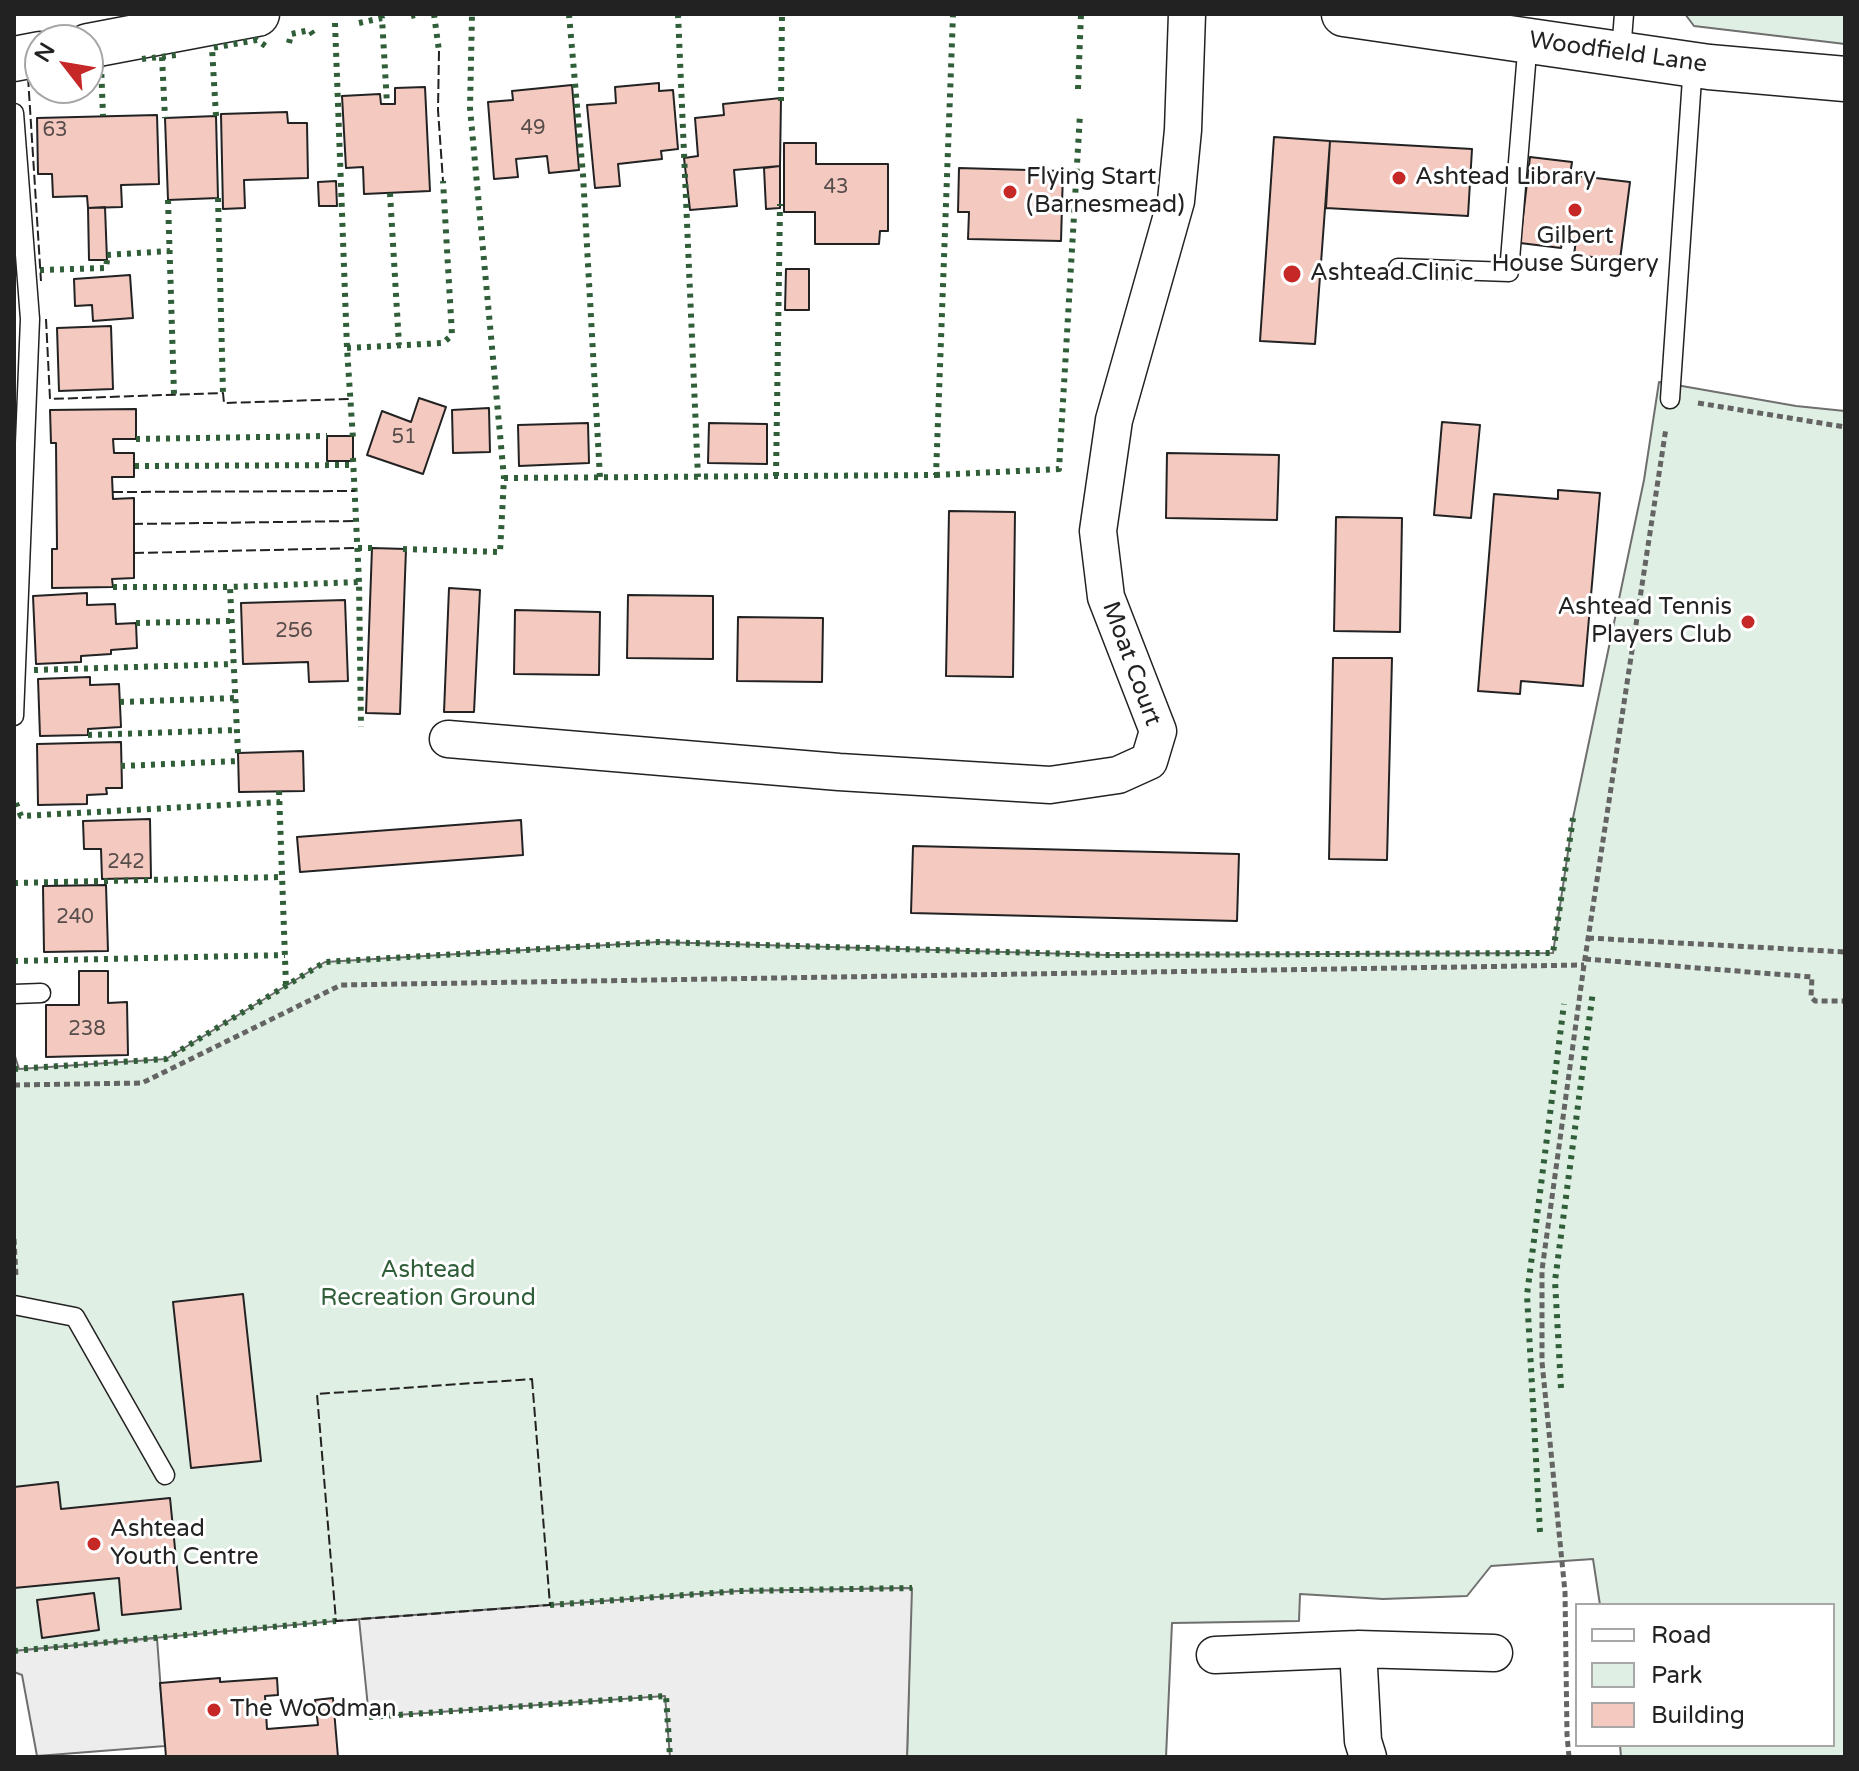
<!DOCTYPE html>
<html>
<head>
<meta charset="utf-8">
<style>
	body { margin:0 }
	#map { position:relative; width:1859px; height:1771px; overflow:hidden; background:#fff; font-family:"Varela Round",sans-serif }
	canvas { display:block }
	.frame { position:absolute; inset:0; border:16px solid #222; pointer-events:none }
	.legend { position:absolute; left:1575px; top:1603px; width:260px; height:144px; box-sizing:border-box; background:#fff; border:2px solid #a7a7a7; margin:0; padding:10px 14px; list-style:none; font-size:24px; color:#222 }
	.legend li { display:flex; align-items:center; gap:16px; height:40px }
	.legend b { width:40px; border:2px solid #a7a7a7 }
	.north { position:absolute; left:24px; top:24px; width:80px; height:80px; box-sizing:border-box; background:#fff; border:2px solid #a7a7a7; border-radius:50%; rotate:301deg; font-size:22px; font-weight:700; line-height:32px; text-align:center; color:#222 }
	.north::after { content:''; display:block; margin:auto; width:28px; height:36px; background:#c62828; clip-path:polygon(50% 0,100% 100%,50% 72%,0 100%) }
</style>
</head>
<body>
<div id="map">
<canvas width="1859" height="1771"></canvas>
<div class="frame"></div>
<ul class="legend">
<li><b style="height:10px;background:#fff"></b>Road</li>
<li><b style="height:22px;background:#e0efe3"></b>Park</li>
<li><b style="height:22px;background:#f3c9c0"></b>Building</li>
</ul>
<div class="north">N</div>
</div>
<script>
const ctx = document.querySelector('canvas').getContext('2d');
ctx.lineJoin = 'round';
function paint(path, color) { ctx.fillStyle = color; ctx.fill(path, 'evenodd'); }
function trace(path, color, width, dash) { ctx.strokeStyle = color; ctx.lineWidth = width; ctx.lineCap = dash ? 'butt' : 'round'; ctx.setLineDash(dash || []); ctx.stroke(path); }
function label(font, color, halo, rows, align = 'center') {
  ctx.font = font + ' "Varela Round",sans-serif'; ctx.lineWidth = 6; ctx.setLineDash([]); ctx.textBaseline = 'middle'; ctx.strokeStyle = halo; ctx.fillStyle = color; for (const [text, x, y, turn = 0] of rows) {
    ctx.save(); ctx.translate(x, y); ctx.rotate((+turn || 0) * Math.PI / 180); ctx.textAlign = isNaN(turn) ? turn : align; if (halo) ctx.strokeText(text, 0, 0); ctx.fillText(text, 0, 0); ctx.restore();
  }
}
const green = new Path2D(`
	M1685 14H1845V44L1694 26Z
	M1659 382 1796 406 1845 411V1757H1621L1620 1745H1833V1605H1600L1593 1559 1491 1566 1467 1596 1383 1599 1300 1594 1299 1621 1172 1623 1166 1757H907L911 1588 739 1591 336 1621 14 1651V1053L19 1069 166 1059 325 962 658 942 1108 955 1553 953 1573 818 1644 480Z`);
const parking = new Path2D(`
	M912 1588 907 1757H670L665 1696 369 1717 359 1619 739 1591Z
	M157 1638 165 1746 37 1756 22 1675 14 1672V1651Z`);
const building = new Path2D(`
	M659 83V91L673 90 678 149 661 151 662 159 618 164 620 186 595 188 587 105 616 103 615 87Z
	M572 85 579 170 549 173 547 156 516 159 518 177 494 179 488 102 513 100 512 91Z
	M425 87 430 191 364 194 363 167 346 168 342 96 380 94 381 104H395V88Z
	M781 98 780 166 734 170 737 206 690 210 684 158 698 156 695 118 724 115 723 104Z
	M287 112 288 123H307L308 178 244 180 245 208 223 209 221 114Z
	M157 115 159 184 121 185 122 207 88 208 87 196 53 197 52 174H38L37 118Z
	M216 116 218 198 168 200 165 118Z
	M1274 137 1330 141 1315 344 1260 341Z
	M1330 141 1472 149 1468 216 1326 208Z
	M784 143H816V164H888V231H880L879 244H815V212H784Z
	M1530 157 1572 162 1570 175 1630 182 1620 260 1574 255 1576 240 1563 239 1561 248 1520 243Z
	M780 166V208L766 209 764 168Z
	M959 168 1063 171 1061 241 968 239 969 212H958Z
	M336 181 337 206H319L318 182Z
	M105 207 107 260H89L88 208Z
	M786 269H809V310H785Z
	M130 275 133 318 93 321 92 305 75 306 74 279Z
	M111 326 113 389 59 391 57 328Z
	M419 398 446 407 423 474 367 455 382 411 411 422Z
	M489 408 490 452 453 453 452 410Z
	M136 409V439H113L114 453H134V477H112L113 499 134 498V578L112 579 113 587 52 588V549H57L56 443H51L50 410Z
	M1442 422 1480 425 1471 518 1434 515Z
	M588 423 589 463 519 466 518 425Z
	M709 423 767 424V464L708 463Z
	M327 436H353V461H327Z
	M1167 453 1279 455 1277 520 1166 518Z
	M1558 490 1600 493 1583 686 1521 681 1520 694 1478 691 1494 494 1558 499Z
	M949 511 1015 512 1013 677 946 676Z
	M1336 517 1402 518 1400 632 1334 631Z
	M372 548 406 549 400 714 366 713Z
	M449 588 480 590 474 712H444Z
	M87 593V605L115 604 116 624 136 623 137 648 111 650V654L81 656V662L36 664 33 596Z
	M628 595 713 596V659L627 658Z
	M345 600 348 681 309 682 308 662 243 664 241 603Z
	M515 610 600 612 599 675 514 674Z
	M738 617 823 618 822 682 737 681Z
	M1333 658H1392L1387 860 1329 859Z
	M90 677V685L119 684 121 727 88 729V735L40 736 38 679Z
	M121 742 122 788H106L107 794 87 795V804L38 805 37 744Z
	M303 751 304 791 239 792 238 753Z
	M150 819 151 878 102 879 101 849H84L83 821Z
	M521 820 523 855 300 872 297 837Z
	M913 846 1239 854 1237 921 911 913Z
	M106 885 108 951 44 952 43 886Z
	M79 971H108V1003L127 1002 128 1055 46 1057V1005H79Z
	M243 1294 261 1461 191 1468 173 1302Z
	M58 1482 61 1509 170 1498 181 1609 122 1615 119 1578 14 1588V1487Z
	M94 1593 99 1630 42 1638 37 1600Z
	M220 1678V1682L277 1678 278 1695 265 1696 267 1729 318 1725 315 1700 333 1698 338 1757H166L160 1683Z`);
const path = new Path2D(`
	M1698 403 1845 427
	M1588 938 1845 952
	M1585 959 1812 977 1811 997 1815 1001H1845
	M14 1085 142 1083 341 985 1584 965
	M14 1239 16 1276
	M1569 1757 1567 1735 1565 1592 1542 1362V1270L1584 965 1666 428`);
const lane = new Path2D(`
	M1621 52 1624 14
	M14 113 30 319 14 716
	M1398 268 1509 272 1528 40
	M1670 399 1693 64
	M14 994 41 993
	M14 1305 75 1317 165 1475`);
const street = new Path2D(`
	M448 739 839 772 1050 785 1118 775 1149 761 1158 731 1106 597 1098 531 1114 420 1176 201 1183 130 1187 14
	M1358 1649 1363 1741 1368 1757
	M1215 1655 1358 1649 1494 1653`);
const secondary = new Path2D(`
	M1344 14 1709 67 1845 79
	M88 46 257 14
	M14 59 40 54`);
const hedge = new Path2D(`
	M434 14 439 51
	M569 14 583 175 600 478
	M678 14 698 477
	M411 16 420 14
	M335 23 347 348 353 439
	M359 23 382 18 387 104
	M289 43 291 34 310 30 316 39
	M162 57 165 118
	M142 59 177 55
	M101 64 103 116
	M1078 89 1081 14
	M781 101 782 14
	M216 116 212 48 257 40 267 47
	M390 193 399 345
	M218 198 223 393
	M168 200 174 394
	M107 255 170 251
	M40 270 106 268 107 260
	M347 348 443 343 452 335 443 181
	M136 439 327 436
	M353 458 359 582
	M135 466 353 465
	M936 475 1059 469 1080 114
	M776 476 780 204
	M504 478 936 475 953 14
	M358 548H376
	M403 549 500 552 504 478 470 108 472 14
	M113 587H230
	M136 623 231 621
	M34 670 234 664
	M120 702 235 698
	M88 735 236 730
	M238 753 230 587 359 582 361 727
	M121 766 238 761
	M279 791 286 986
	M16 803 21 816 280 802
	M14 883 282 877
	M14 961 285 955
	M14 1069 166 1059 325 962 658 942 1108 955 1553 953 1573 818
	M1561 1388 1555 1281 1593 991
	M1540 1532 1527 1295 1564 1004
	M550 1605 739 1591 912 1588
	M14 1651 336 1621
	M369 1717 666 1696 670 1757`);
const fence = new Path2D(`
	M439 51 438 110 443 181
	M28 77 41 281
	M46 319 50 399 223 393 224 403 350 399
	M113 492 355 491
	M133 524 356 521
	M134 553 358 548
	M532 1379 550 1605 336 1621 317 1394Z
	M37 1756V1757`);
const markers = [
	[1399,178,8,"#c62828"],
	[1010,192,8,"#c62828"],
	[1575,210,8,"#c62828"],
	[1292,274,10,"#c62828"],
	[1748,622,8,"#c62828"],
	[94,1544,8,"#c62828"],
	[214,1710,8,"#c62828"]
];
const numberNames = [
	["49",533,129],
	["63",55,131],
	["43",836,188],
	["51",404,438],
	["256",294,632],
	["242",126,863],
	["240",75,918],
	["238",87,1030]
];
const streetNames = [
	["Woodfield Lane",1618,53,8],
	["Moat Court",1131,664,70]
];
const poiNames = [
	["Flying Start",1026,178],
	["(Barnesmead)",1026,206],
	["Ashtead Library",1415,178],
	["Gilbert",1575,237,"center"],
	["House Surgery",1575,265,"center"],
	["Ashtead Clinic",1310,274],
	["Ashtead Tennis",1732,608,"right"],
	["Players Club",1732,636,"right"],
	["Ashtead",110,1530],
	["Youth Centre",110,1558],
	["The Woodman",230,1710]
];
const parkNames = [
	["Ashtead",428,1271],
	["Recreation Ground",428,1299]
];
paint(green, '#e0efe3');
trace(green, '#6f6f6f', 2);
paint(parking, '#ededed');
trace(parking, '#6f6f6f', 2);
paint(building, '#f3c9c0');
trace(building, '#222', 2);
trace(lane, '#222', 21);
trace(street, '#222', 39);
trace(secondary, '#222', 47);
trace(path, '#646464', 5, [6, 4]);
trace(lane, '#fff', 18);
trace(street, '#fff', 36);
trace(secondary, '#fff', 44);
trace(hedge, '#2f5e38', 6, [4, 6]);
trace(fence, '#222', 2, [10, 4]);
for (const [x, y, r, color] of markers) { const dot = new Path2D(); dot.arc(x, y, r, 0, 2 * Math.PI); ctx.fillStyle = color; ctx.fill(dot); trace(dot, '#fff', 3); }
label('20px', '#564c4a', null, numberNames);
label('24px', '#222', '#fff', streetNames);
label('24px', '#222', '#fff', poiNames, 'left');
label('24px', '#2f5e38', '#fff', parkNames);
</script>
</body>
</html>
